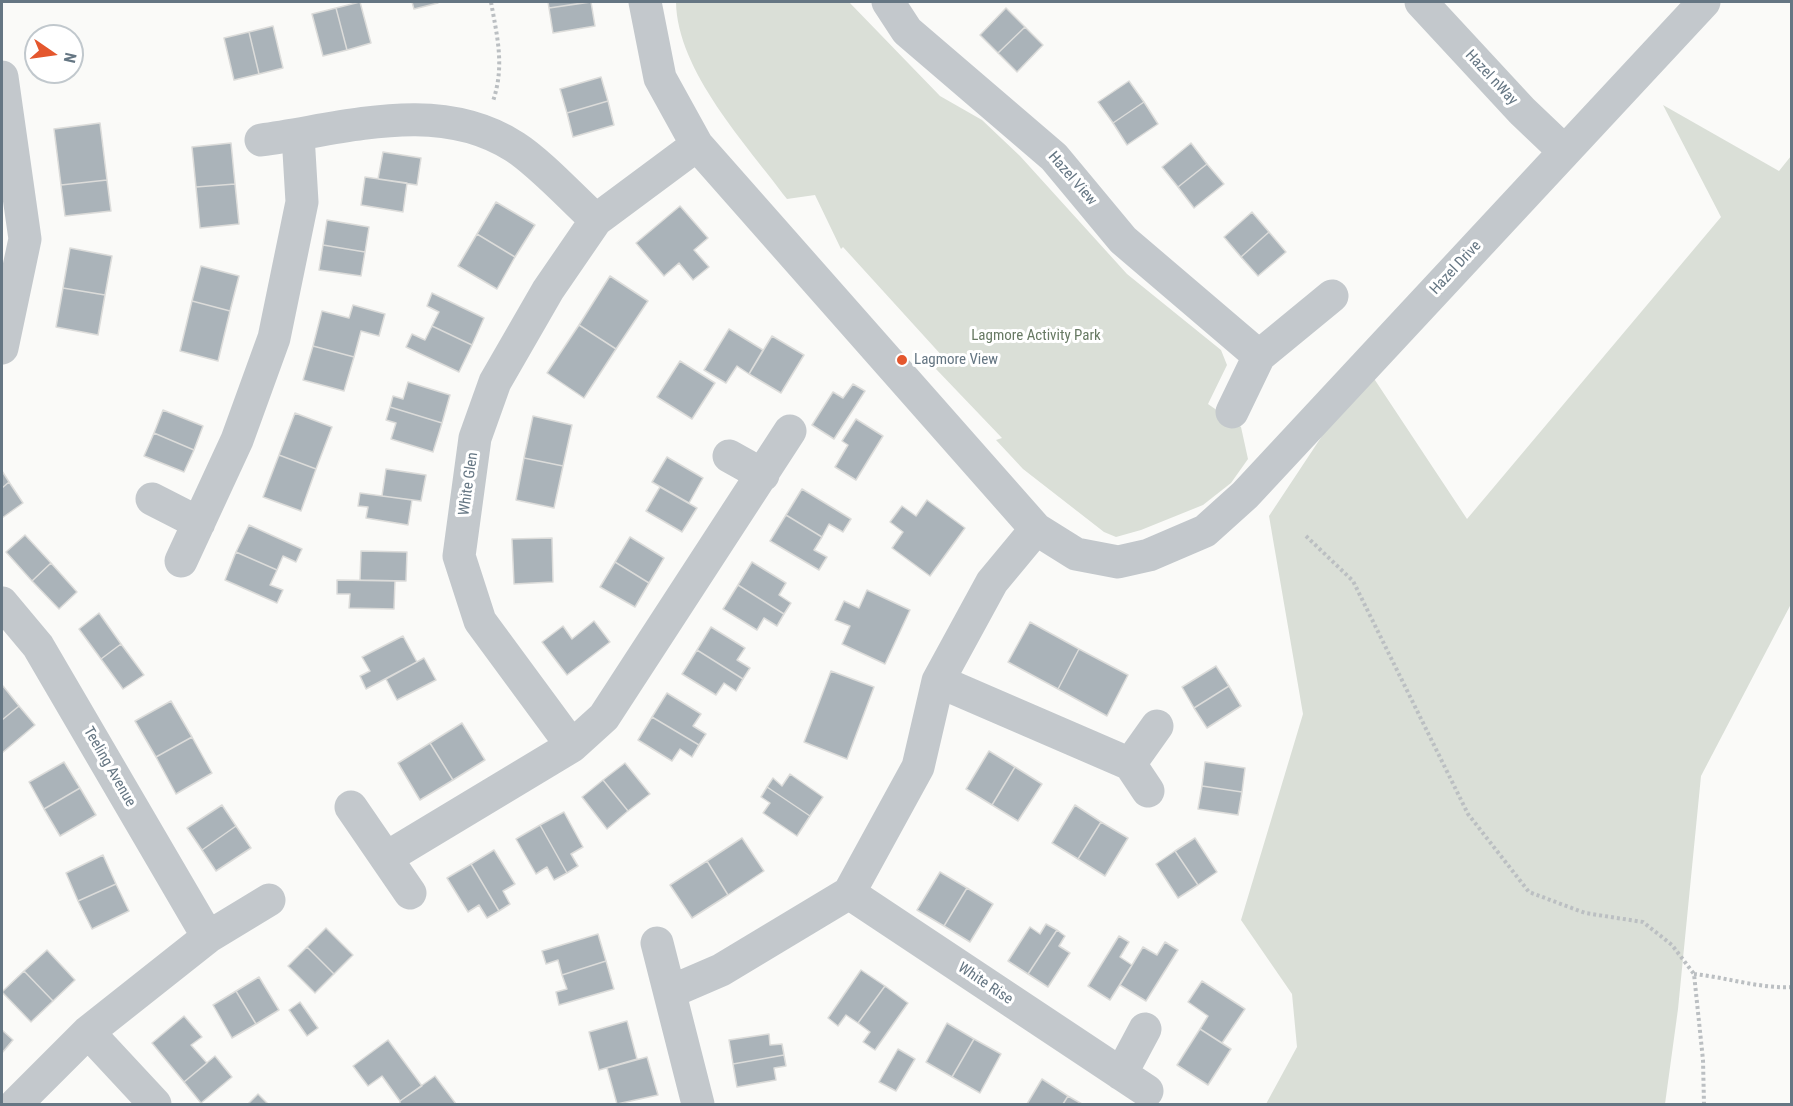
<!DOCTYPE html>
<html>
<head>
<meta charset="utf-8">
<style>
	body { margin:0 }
	#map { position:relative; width:1793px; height:1106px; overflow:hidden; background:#fafaf8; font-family:"Roboto Condensed",sans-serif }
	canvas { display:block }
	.frame { position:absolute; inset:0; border:3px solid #657683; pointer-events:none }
	.north { position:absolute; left:24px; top:24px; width:60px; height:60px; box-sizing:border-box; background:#fff; border:2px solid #c1c8cd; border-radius:50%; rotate:103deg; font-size:16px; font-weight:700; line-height:24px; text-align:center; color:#657683 }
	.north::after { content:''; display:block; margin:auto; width:21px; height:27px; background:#e4572e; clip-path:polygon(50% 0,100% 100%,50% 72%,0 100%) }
</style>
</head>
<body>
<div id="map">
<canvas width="1793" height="1106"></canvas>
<div class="frame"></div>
<div class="north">N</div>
</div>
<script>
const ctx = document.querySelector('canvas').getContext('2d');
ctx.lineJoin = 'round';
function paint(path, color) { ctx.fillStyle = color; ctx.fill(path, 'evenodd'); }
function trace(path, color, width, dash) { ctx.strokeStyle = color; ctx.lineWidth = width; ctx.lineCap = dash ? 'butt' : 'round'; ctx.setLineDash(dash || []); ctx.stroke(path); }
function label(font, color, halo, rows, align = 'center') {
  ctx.font = font + ' "Roboto Condensed",sans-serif'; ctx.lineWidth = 6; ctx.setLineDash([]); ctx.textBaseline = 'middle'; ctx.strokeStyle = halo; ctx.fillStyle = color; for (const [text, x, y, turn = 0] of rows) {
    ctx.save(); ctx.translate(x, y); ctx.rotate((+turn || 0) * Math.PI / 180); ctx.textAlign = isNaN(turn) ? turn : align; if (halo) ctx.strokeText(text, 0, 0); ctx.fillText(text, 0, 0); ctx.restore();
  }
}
const green = new Path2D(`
	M676 2H849L940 96 982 120 1020 156 1127 274 1221 350 1227 365 1208 404 1241 427 1248 459 1231 483 1203 505 1141 530 1116 537 1104 532 1023 469 996 440 1002 438 936 369 944 358 843 247 841 249 815 195 787 199C747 145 677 71 676 2Z
	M1663 105 1779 171 1791 156V604L1701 776 1678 1009 1665 1104H1266L1297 1047 1292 994 1241 920 1303 714 1269 516 1367 368 1467 519 1721 217Z`);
const building = new Path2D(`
	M360 2 371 43 347 50 336 8Z
	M412 2H438V3L414 9Z
	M548 2H589L549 8Z
	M591 2 595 26 553 33 549 8Z
	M336 8 347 50 323 56 312 14Z
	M1006 8 1025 27 998 53 980 35Z
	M273 26 283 68 259 74 249 32Z
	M1025 27 1043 45 1017 72 998 53Z
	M249 32 259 74 234 80 224 38Z
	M601 77 608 101 567 113 560 89Z
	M1129 81 1144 102 1113 123 1098 102Z
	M608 101 614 125 573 137 567 113Z
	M1144 102 1158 124 1127 145 1113 123Z
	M100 123 107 180 61 185 54 129Z
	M231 143 235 184 196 187 192 147Z
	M1191 143 1207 164 1178 187 1162 167Z
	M383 152 421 158 417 185 378 179Z
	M1207 164 1224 184 1194 208 1178 187Z
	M365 177 407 183 403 212 361 205Z
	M107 180 111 211 65 216 61 185Z
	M235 184 239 224 200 228 196 187Z
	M496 202 535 225 515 257 477 234Z
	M680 206 708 238 694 250 709 267 693 280 679 263 664 276 636 243Z
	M1252 212 1269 232 1241 257 1224 237Z
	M327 220 369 227 365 252 323 245Z
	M1269 232 1286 252 1258 276 1241 257Z
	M477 234 515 257 497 289 458 266Z
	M323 245 365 252 361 276 319 270Z
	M70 248 112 256 105 295 63 288Z
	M201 266 239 276 230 311 192 301Z
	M610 276 648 301 616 349 579 325Z
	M63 288 105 295 98 335 56 327Z
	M432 293 484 318 472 345 432 326 439 312 427 306Z
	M192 301 230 311 218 361 180 351Z
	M353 305 385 314 379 336 361 331 354 357 313 346 322 311 349 318Z
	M579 325 616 349 584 398 547 373Z
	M432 326 472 345 459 372 406 347 412 334 425 340Z
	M729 329 763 350 749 374 737 366 726 383 704 370Z
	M772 336 804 355 781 393 749 374Z
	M313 346 354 357 344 391 303 380Z
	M680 361 715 383 692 419 657 397Z
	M408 382 450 395 442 423 390 407 393 396 403 399Z
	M853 384 865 391 834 439 812 425 833 392 843 398Z
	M390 407 442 423 433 452 391 439 396 423 386 420Z
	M163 410 203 426 194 450 154 433Z
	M295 413 332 427 316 469 279 455Z
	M533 416 572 425 563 466 524 458Z
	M856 419 883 436 856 480 835 467 848 445 842 441Z
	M154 433 194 450 184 472 144 456Z
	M279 455 316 469 301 511 263 497Z
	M667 457 703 478 689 503 652 482Z
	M524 458 563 466 554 508 516 500Z
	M386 469 426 475 421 501 382 496Z
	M2 471 9 482 2 488Z
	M9 482 23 503 2 518V488Z
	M660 487 697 508 682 532 646 511Z
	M802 489 851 519 843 532 829 524 822 537 786 515Z
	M360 493 412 500 408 525 366 518 368 507 358 506Z
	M927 500 965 528 930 576 892 548 903 532 890 522 902 506 916 516Z
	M786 515 822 537 814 550 827 557 819 570 770 541Z
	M249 525 302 549 296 562 283 556 277 570 236 552Z
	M25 535 51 563 32 581 6 552Z
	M630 537 664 558 649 583 615 562Z
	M552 538 553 582 514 584 512 539Z
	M361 551 407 552 406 581 360 580Z
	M236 552 277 570 270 585 283 590 277 603 225 580Z
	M615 562 649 583 635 607 600 587Z
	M752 562 786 583 779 595 791 603 784 614 738 585Z
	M51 563 77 592 59 609 32 581Z
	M337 580 395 581 394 609 349 608 350 594H337Z
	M738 585 784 614 777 626 764 618 757 630 723 609Z
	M867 590 910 610 885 664 842 644 850 626 835 620 844 601 859 608Z
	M99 613 121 644 101 659 79 629Z
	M594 621 610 642 567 675 542 642 563 626 572 639Z
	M1030 622 1079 649 1058 689 1008 662Z
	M711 627 745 648 737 660 750 668 743 679 697 650Z
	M403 636 417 662 366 689 360 676 370 671 362 657Z
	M121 644 144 675 123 689 101 659Z
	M1079 649 1128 675 1107 716 1058 689Z
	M697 650 743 679 736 691 724 683 716 695 682 674Z
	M424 658 436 680 397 700 386 679Z
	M1216 666 1229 686 1194 708 1182 687Z
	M831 671 874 687 847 759 804 742Z
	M3 686 19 706 2 720V687Z
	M1229 686 1241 706 1207 728 1194 708Z
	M667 693 701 714 693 726 706 734 699 745 652 717Z
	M171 701 192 737 156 757 135 721Z
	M19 706 35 725 2 753V720Z
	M652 717 699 745 692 757 680 749 672 761 638 740Z
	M462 723 485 760 453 780 430 743Z
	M192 737 212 773 176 794 156 757Z
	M430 743 453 780 420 800 398 763Z
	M989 751 1015 767 992 805 966 789Z
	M64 762 80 788 44 809 29 782Z
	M1205 762 1245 768 1242 792 1202 786Z
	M625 763 650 794 628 811 603 780Z
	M1015 767 1042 784 1018 821 992 805Z
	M790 774 823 797 810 816 767 787 773 778 782 786Z
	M603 780 628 811 607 829 582 797Z
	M1202 786 1242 792 1238 815 1198 809Z
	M767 787 810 816 797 836 763 813 770 803 761 797Z
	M80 788 96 815 60 836 44 809Z
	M222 805 236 826 202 850 187 828Z
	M1075 805 1101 822 1078 859 1052 843Z
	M564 812 583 847 571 854 578 866 567 873 540 825Z
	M1101 822 1128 838 1105 876 1078 859Z
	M540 825 567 873 554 880 547 867 536 874 516 839Z
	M236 826 251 848 216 871 202 850Z
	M742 838 764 871 728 895 707 861Z
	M1195 838 1217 872 1198 885 1175 851Z
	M494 850 515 884 503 891 510 904 499 911 471 864Z
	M1175 851 1198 885 1178 898 1156 864Z
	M103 855 116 884 78 901 66 873Z
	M707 861 728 895 692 918 670 885Z
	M471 864 499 911 487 918 479 905 468 912 447 878Z
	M940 872 967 888 944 926 917 910Z
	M116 884 129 911 92 929 78 901Z
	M967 888 993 904 970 942 944 926Z
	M1046 924 1057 930 1028 974 1008 961 1030 927 1040 934Z
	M326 928 353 955 334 974 307 947Z
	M1057 930 1065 936 1059 946 1070 953 1048 987 1028 974Z
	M598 934 606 961 562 975 558 960 546 964 542 951Z
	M1119 936 1129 942 1120 957 1132 965 1110 1000 1088 986Z
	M1165 942 1178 950 1146 1001 1120 985 1143 947 1157 955Z
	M307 947 334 974 315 993 288 966Z
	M47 950 75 980 53 1001 24 971Z
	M606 961 614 989 559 1005 556 992 567 989 562 975Z
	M861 970 885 986 858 1023 846 1015 838 1026 828 1018Z
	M24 971 53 1001 31 1022 2 992Z
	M259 977 279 1010 256 1024 236 991Z
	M1202 981 1245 1009 1222 1043 1200 1029 1208 1016 1188 1002Z
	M885 986 908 1003 875 1050 863 1042 870 1032 858 1023Z
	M236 991 256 1024 232 1038 213 1005Z
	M300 1002 318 1028 307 1036 289 1010Z
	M184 1016 202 1037 191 1045 207 1063 184 1082 152 1043Z
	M627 1021 637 1059 599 1070 589 1032Z
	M947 1023 974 1039 952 1077 926 1062Z
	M1200 1029 1231 1049 1208 1085 1177 1065Z
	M2 1030 13 1040 2 1053Z
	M769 1034 770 1045 782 1044 784 1055 733 1064 729 1040Z
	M974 1039 1001 1054 980 1093 952 1077Z
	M388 1040 422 1086 400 1101 382 1076 368 1086 353 1066Z
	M898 1049 915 1059 896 1091 879 1082Z
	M784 1055 786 1066 774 1068 776 1080 737 1087 733 1064Z
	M215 1056 232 1077 201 1103 184 1082Z
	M647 1057 658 1095 617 1104 607 1068Z
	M435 1076 456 1104H400V1101Z
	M1042 1079 1068 1096 1063 1104H1027Z
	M258 1094 268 1104H248Z
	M1068 1096 1082 1104H1063Z`);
const path = new Path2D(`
	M491 2C497 36 505 66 493 101
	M1306 536 1353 581 1468 814 1529 892 1585 913 1643 922 1672 945 1694 974 1703 1060 1704 1104
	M1694 974C1725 977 1761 989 1792 987`);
const minor = new Path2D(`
	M645 2 660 78 697 145 1036 529 1076 554 1118 562 1149 555 1205 531 1245 495 1704 2
	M888 2 907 31 1054 157 1123 240 1259 356
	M1421 2 1522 111 1564 151
	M2 77 25 239 2 348
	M261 140C344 129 438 97 515 147 540 163 573 199 596 220
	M1232 412 1259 356 1332 296
	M729 456 763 475
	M152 499 199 523
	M181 561 237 440 274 338 302 202 298 135
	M2 603 38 646 208 937
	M938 681 1130 764
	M572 746 480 621 459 556 475 438 495 382 548 290 596 220 697 145
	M1148 791 1130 764 1157 726
	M351 807 410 893
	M386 858 572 746 604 717 790 431
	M849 893 1147 1091
	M657 943 698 1104
	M670 992 721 970 849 893 918 767 938 681 992 582 1036 529
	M88 1032 155 1104
	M1121 1074 1145 1029
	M16 1104 88 1032 208 937 269 900`);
const markers = [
	[902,360,6,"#e4572e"]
];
const streetNames = [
	["Hazel nWay",1491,78,47],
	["Hazel View",1072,179,49],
	["Hazel Drive",1456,268,-47],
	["White Glen",469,484,-82],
	["Teeling Avenue",109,767,60],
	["White Rise",985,984,34]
];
const parkNames = [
	["Lagmore Activity Park",1036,336]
];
const poiNames = [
	["Lagmore View",914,360]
];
paint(green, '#dadfd7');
paint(building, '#aab3b9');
trace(building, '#dcdcda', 1.5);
trace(path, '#bbbfc2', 4, [3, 3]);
trace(minor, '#c3c8cc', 33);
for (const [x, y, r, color] of markers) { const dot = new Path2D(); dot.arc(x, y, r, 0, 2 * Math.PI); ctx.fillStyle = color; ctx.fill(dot); trace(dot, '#fff', 2); }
label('15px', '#657683', '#fff', streetNames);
label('15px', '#687a64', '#fff', parkNames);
label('15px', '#657683', '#fff', poiNames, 'left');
</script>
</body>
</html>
